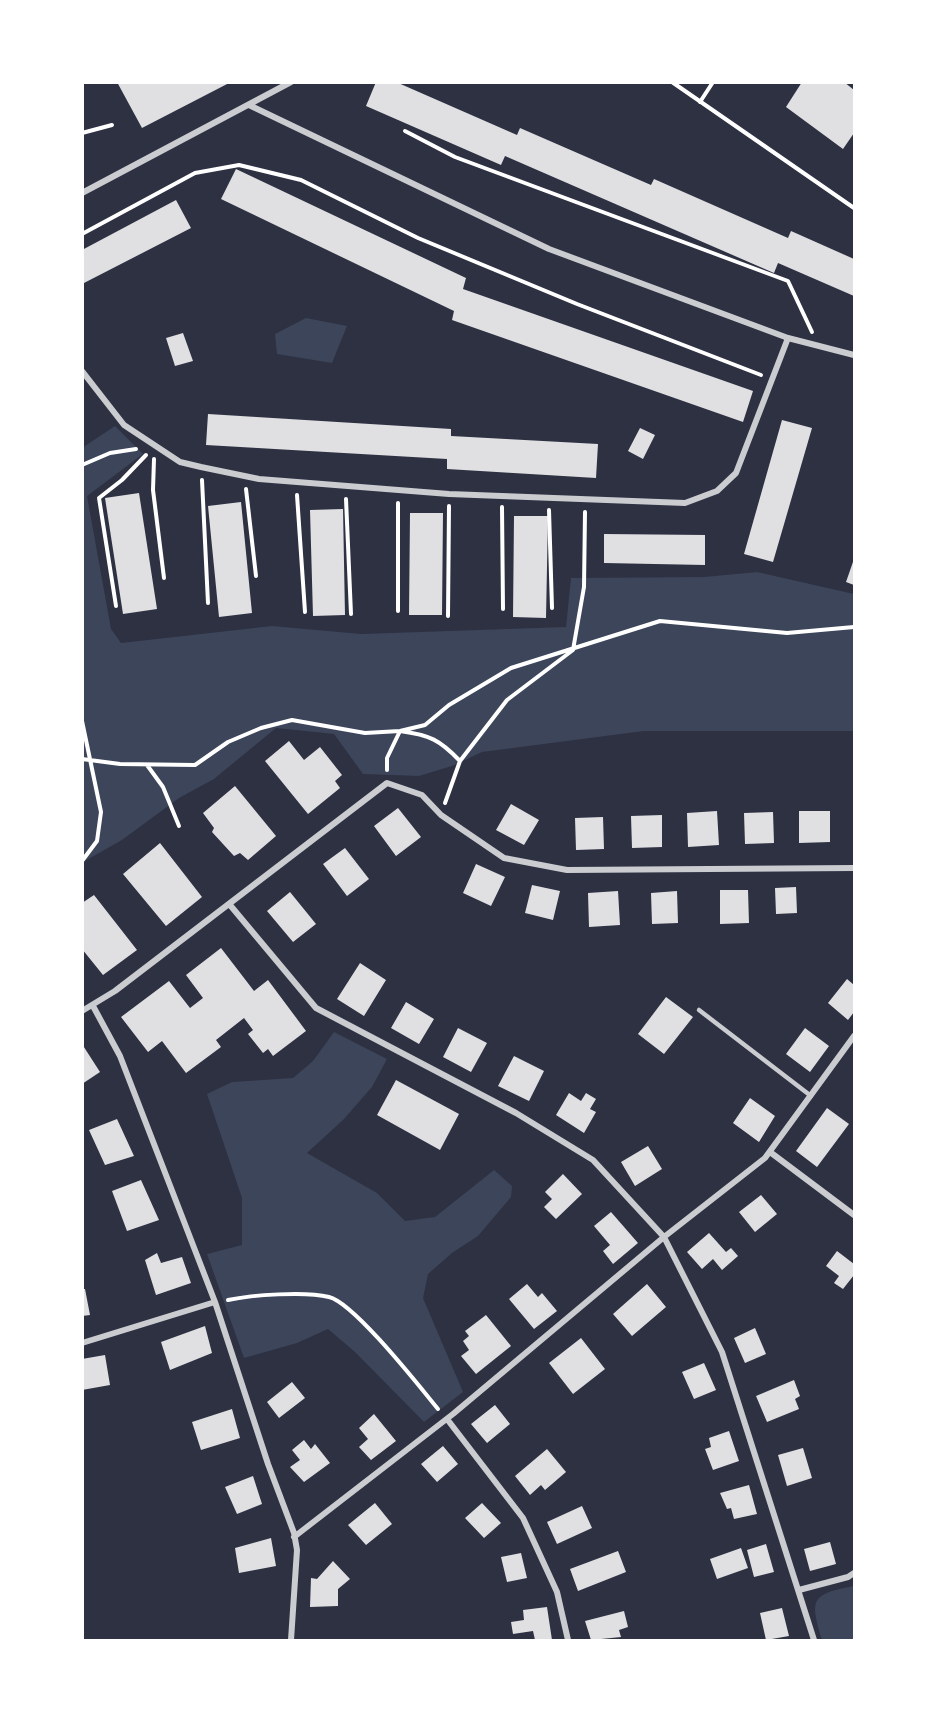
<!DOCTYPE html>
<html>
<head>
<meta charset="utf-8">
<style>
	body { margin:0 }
	#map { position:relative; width:937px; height:1723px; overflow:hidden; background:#2d3142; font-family:Inter,sans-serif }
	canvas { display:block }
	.frame { position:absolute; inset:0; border:84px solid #fff; pointer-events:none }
</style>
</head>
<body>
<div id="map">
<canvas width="937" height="1723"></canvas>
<div class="frame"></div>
</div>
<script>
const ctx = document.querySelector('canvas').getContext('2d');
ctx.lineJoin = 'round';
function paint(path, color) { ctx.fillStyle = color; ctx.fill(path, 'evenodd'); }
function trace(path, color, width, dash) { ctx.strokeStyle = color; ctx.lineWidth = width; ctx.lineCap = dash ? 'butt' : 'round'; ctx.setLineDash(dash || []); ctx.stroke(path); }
const green = new Path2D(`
	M306 318 347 326 332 363 277 354 275 334Z
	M115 426 143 454 87 496 111 629 121 643 272 626 361 634 566 627 571 578 704 577 757 572 854 594V731H644L482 752 452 766 419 776 363 774 334 734 276 728 214 779 179 798 122 840 83 862 82 448Z
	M334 1032 387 1059 372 1087 344 1119 307 1153 377 1193 405 1221 435 1217 494 1170 512 1186 511 1197 478 1236 452 1253 428 1274 423 1298 463 1392 424 1422 355 1352 328 1329 297 1343 244 1358 207 1254 242 1245V1198L207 1094 232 1082 293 1078 313 1061Z
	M854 1586V1640H822C810 1600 810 1594 854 1586Z`);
const building = new Path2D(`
	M117 82H231L142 128Z
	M376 82H396L517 135 520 128 651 185 654 179 788 238 791 231 854 259V296L778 263 774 273 505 156 501 165 366 106Z
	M802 82H844L854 90V133L843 149 786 107Z
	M236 169 466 278 463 289 753 391 743 422 452 320 454 311 221 199Z
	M176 200 191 228 84 283 82 250Z
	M183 333 193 361 175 366 166 338Z
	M208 414 451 429V436L598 444 596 478 447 469V459L206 445Z
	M782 420 812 428 773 562 744 554Z
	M640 428 655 435 643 459 628 451Z
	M139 493 157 609 123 614 105 498Z
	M241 502 252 613 219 617 208 506Z
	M343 509 345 615 313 616 310 510Z
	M410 513H443L442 615H409Z
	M514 516H548L546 618 513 617Z
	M604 534 705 535V565L604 563Z
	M854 559V585L846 582Z
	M289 741 304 760 320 747 342 775 335 781 340 788 308 814 265 761Z
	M235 786 276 836 248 860 240 853 234 856 212 832 214 828 203 813Z
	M511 804 539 820 524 845 496 830Z
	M398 808 421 837 396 856 374 826Z
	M717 811 719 845 688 847 687 813Z
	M799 811H830V842L799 843Z
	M773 812 774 843 745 844 744 813Z
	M662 815V847L632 848 631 816Z
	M603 817 604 849 576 850 575 818Z
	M160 843 202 897 166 926 123 874Z
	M345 848 369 879 347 896 323 864Z
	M476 864 505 877 491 906 463 893Z
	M532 885 560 891 553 920 525 913Z
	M796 887 797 913 776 914 775 888Z
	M720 890H748L749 923 720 924Z
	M618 891 620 925 589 927 588 893Z
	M677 891 678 923 652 924 651 893Z
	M290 892 316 924 293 942 267 911Z
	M94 895 137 950 103 975 82 949V903Z
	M221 948 254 991 268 980 306 1031 273 1056 268 1049 263 1053 248 1034 253 1030 244 1018 216 1040 221 1047 186 1073 162 1041 148 1052 121 1017 169 981 190 1008 203 998 186 975Z
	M360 963 386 980 364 1016 337 999Z
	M847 979 854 985V1012L848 1020 828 1003Z
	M666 997 693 1017 664 1054 638 1034Z
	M406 1002 434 1019 419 1044 391 1028Z
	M458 1028 487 1043 471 1072 443 1057Z
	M805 1028 829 1046 810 1072 786 1054Z
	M82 1044 100 1072 82 1084Z
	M514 1056 544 1071 529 1101 498 1086Z
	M396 1080 459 1114 440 1150 377 1115Z
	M569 1093 581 1101 586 1093 596 1099 590 1109 596 1112 584 1133 556 1115Z
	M750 1098 775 1116 759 1142 733 1123Z
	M827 1108 849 1124 817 1167 796 1151Z
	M117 1119 134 1156 105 1165 89 1130Z
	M648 1146 662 1169 635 1186 621 1162Z
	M563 1174 582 1194 556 1219 544 1207 552 1199 545 1192Z
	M141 1180 159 1220 127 1231 112 1191Z
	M761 1195 777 1214 755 1232 739 1212Z
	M611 1212 638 1243 613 1264 603 1251 610 1245 594 1226Z
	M709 1233 726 1252 731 1248 738 1256 722 1270 713 1259 702 1269 687 1252Z
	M837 1251 854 1264V1275L843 1289 834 1283 839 1276 826 1266Z
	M157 1253 161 1263 182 1257 191 1283 156 1295 145 1260Z
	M527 1284 538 1297 542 1293 557 1311 534 1329 509 1299Z
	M647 1284 666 1307 632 1336 613 1314Z
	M82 1289H85L90 1315 82 1316Z
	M486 1315 511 1346 476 1374 461 1356 469 1350 463 1341 469 1336 465 1331Z
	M205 1326 212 1353 170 1370 161 1342Z
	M755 1328 766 1354 745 1363 734 1338Z
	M581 1338 605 1369 573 1394 549 1363Z
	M105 1355 110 1385 82 1390V1359Z
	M704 1363 716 1390 694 1399 682 1372Z
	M794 1380 800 1396 795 1399 799 1409 767 1422 756 1396Z
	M292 1382 305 1398 279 1418 267 1402Z
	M495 1405 510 1424 487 1443 471 1424Z
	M232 1409 240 1438 201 1450 192 1422Z
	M374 1414 396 1441 371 1460 359 1447 368 1439 359 1428Z
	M729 1431 739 1461 713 1470 705 1449 711 1447 709 1438Z
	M304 1440 311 1449 315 1444 330 1463 304 1482 290 1467 300 1460 292 1450Z
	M443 1446 458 1464 437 1482 421 1464Z
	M803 1448 812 1478 787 1486 778 1455Z
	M547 1449 566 1472 545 1490 541 1485 530 1495 515 1476Z
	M253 1476 262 1504 237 1514 225 1487Z
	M749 1485 757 1514 734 1519 731 1508 727 1509 720 1493Z
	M375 1503 392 1524 366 1545 348 1525Z
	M482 1503 501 1523 484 1538 465 1518Z
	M582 1506 592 1528 557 1544 547 1522Z
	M271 1538 276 1566 239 1573 235 1548Z
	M830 1542 836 1564 810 1571 804 1549Z
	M766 1544 774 1572 754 1577 747 1550Z
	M741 1548 748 1568 717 1579 710 1559Z
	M618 1551 626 1572 578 1591 570 1569Z
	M521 1553 527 1578 507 1582 501 1557Z
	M333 1561 350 1579 338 1589V1606L310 1607 311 1578 317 1579Z
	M547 1607 552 1640H535L533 1631 513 1634 511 1622 524 1620 523 1610Z
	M782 1608 789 1636 766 1640 760 1613Z
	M624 1611 628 1627 619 1630 621 1637 591 1640 585 1621Z`);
const path = new Path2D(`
	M672 82 854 208
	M700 102 713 82
	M405 131 455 157 788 281 812 332
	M82 133 112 125
	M82 234 195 173 239 165 301 180 418 238 577 304 761 375
	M154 459 153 490 164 578
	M82 465 110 453 136 449
	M202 480 208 603
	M246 489 256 576
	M297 495 305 612
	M346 499 351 614
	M398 503V611
	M502 507 503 609
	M549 510 552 608
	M116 606 99 498 122 480 146 455
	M448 616 449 506
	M82 721 101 812 97 841 82 861
	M82 759 120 764 195 765 228 742 261 728 292 720 365 733 400 731 425 725 449 705 511 668 660 621 787 633 854 627
	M147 765 163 787 179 826
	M387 770V758L400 731C430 735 440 740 460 761
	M445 803 460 761 507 700 573 650 584 587 585 512
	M228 1300C252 1295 305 1291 329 1297 354 1303 419 1386 438 1409`);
const service = new Path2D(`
	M699 1010 811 1096`);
const minor = new Path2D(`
	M251 106 549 249 788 338 854 355
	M82 193 291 82
	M82 371 124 425 180 462 201 467 259 479 449 494 685 503 717 491 736 473 788 338
	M230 905 316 1008 516 1113 593 1160 664 1237 722 1352 814 1640
	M93 1006 120 1056 215 1302 268 1464 294 1533 297 1550 291 1640
	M82 1011 115 991 387 783 422 795 441 815 504 858 567 870 854 868
	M770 1152 854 1215
	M82 1343 215 1302
	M447 1419 523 1518 557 1592 568 1640
	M294 1537 453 1414 664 1237 765 1158 854 1036
	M799 1590 848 1577 854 1573`);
paint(green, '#3c4559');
paint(building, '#e0e0e3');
trace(path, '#fff', 4);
trace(service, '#caccd0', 4.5);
trace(minor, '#caccd0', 6);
</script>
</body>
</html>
